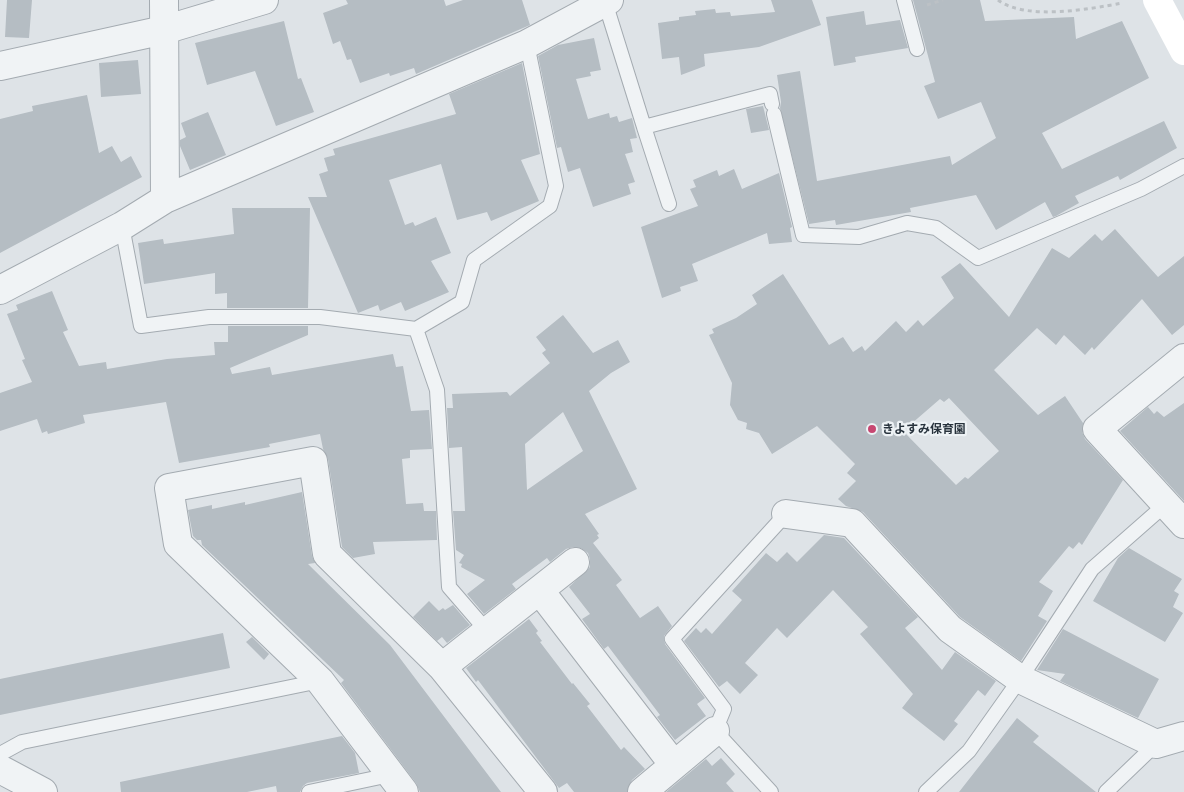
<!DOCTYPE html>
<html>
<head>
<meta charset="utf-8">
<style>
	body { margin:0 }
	canvas { display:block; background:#dee3e7 }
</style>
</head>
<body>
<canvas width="1184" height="792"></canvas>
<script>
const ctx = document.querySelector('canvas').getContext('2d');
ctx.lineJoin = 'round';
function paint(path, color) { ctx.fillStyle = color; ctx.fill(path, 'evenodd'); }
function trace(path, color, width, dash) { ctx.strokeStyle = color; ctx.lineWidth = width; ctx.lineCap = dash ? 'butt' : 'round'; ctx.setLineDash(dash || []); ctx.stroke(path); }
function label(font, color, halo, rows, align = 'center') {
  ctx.font = font + ' Ubuntu,"Noto Sans JP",sans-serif'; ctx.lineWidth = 4.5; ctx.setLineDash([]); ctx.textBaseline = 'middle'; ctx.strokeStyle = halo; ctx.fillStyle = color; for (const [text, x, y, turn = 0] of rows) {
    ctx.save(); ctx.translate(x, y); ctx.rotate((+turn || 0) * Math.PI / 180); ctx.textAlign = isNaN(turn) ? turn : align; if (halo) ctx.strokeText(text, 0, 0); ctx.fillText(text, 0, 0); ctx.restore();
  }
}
const building = new Path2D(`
	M7 0H32L29 38 5 37Z
	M346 0H444L446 6 463 0H522L530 25 416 74 414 68 390 76 389 73 360 83 351 59 347 60 340 41 333 44 323 13 348 4Z
	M771 0H812L821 25 759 47 704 54 705 66 681 75 679 57 662 59 658 23 679 20V17L696 15 695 11 715 9 716 13 730 12 731 16 775 12Z
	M913 0H980L985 21 1074 17 1076 39 1122 21 1149 78 1042 133 1062 169 1164 121 1177 148 1120 180 1118 176 1075 196 1079 203 1056 216 1053 217 1045 202 996 230 976 195 910 208 911 212 836 225 835 220 809 224 780 108 781 102 777 75 800 71 817 181 950 156 952 165 996 138 981 102 938 119 924 86 935 82Z
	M864 11 866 25 900 20 908 48 855 57 856 62 834 66 826 17Z
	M284 21 298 79 301 78 314 112 276 126 255 71 207 85 195 43Z
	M594 38 601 70 590 72 591 76 576 79 588 119 609 113 610 118 617 116 619 122 632 118 637 138 630 139 633 152 625 154 635 182 628 184 631 194 593 207 580 168 568 172 561 147 557 148 538 56 558 45Z
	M138 60 141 94 101 97 99 63Z
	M522 63 540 154 521 160 539 201 491 221 487 212 457 220 441 164 389 180 405 225 413 222 415 226 436 217 451 253 431 261 449 292 405 311 401 302 380 311 378 305 358 313 308 197H327L319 174 328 171 324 158 335 155 333 149 456 114 449 94Z
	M87 95 99 153 112 146 121 162 131 156 142 177 0 253V119L33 111 32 106Z
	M763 106 769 130 751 133 746 109Z
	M208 112 226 155 190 170 180 146V140L186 137 181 123Z
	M734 169 742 189 779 173 792 227 790 228 792 242 769 244 767 233 692 264 698 281 680 287 681 291 662 298 641 227 698 206 690 189 696 187 693 180 717 170 719 176Z
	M232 208H310L308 308H227V293L215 294V273L144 284 138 243 163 239 164 244 234 234Z
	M1115 229 1158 277 1184 256V325L1172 335 1142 299 1094 350 1092 347 1085 355 1064 335 1056 345 1037 328 994 370 1038 415 1065 396 1083 423 1082 432 1085 439 1123 480 1082 545 1079 542 1073 549 1069 546 1039 582 1053 591 1038 616 1047 621 1021 661 960 617 863 512 846 506 838 499 856 481 847 473 855 464 817 426 772 454 759 433 746 429 747 423 738 420 730 405 732 383 709 335 714 333 712 329 736 318 757 304 752 295 783 274 829 345 843 337 853 352 862 346 865 351 896 321 906 332 918 320 923 326 954 298 941 277 960 263 1009 317 1052 248 1069 258 1095 234 1102 241ZM949 398 999 451 968 479 965 477 956 485 903 431 940 399 944 402Z
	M52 291 68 330 63 332 79 366 106 362 107 369 167 359 215 355 214 342H228V326H308V335L230 368 232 374 270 367 272 375 393 354 396 367 403 366 411 411 429 410 432 449 410 450V458L402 459 406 504 423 503 424 511H436L437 540 373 542 375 554 353 558 342 547 328 459 323 449 320 434 269 444 270 447 179 463 166 402 83 415 85 423 48 434 47 431 42 433 37 419 0 431V393L32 382 22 360 25 359 7 314 18 310 16 305Z
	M563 315 593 353 618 340 630 362 611 373 589 391 637 489 585 514 599 534 597 535 599 538 593 543 622 580 616 585 640 618 658 606 672 626 664 636 665 644 705 698 697 704 706 716 675 740 657 717 660 715 608 646 604 649 582 619 590 614 569 587 590 567V559L588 553 581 548 573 547 566 549 550 562 547 558 512 584 516 589 484 614 467 594 485 580 461 567 462 564 459 563 464 555 456 550 453 511H465L462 447 449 448 447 408H453L452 394 507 392 510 396 550 363 542 353 546 350 536 337ZM563 412 583 451 527 490 525 444Z
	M1184 403V501L1120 431 1148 407 1154 414 1157 411 1164 417Z
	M302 492 312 556 315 563 308 564 390 645 501 792H420L416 783 341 683 344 680 202 545 201 540H197L193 536 188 510 212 505V509L245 502V505Z
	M824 535 844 538 918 617 905 628 942 670 955 652 996 681 985 696 978 690 954 721 958 724 944 741 902 708 913 694 860 634 868 627 833 590 787 638 777 628 745 663 758 675 740 694 727 681 719 687 684 641 696 628 701 633 706 628 712 634 742 600 732 591 766 553 777 562 787 552 797 562Z
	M1129 548 1182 579 1174 591 1179 594 1173 607 1183 613 1165 642 1093 601 1118 558Z
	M429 601 439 611 443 608 445 610 453 605 470 625 447 643 442 637 437 641 413 617Z
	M529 619 538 631 536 633 542 641 540 642 572 684 573 683 590 704 587 706 621 750 624 747 645 769 632 780 627 792H574L567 783 559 788 478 680 476 682 466 668Z
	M1063 629 1159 679 1138 718 1060 681 1065 674 1037 670Z
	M223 633 230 668 0 715V679Z
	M252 637 269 654 264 660 246 642Z
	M1017 718 1039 736 1033 742 1096 792H959Z
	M342 736 355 753 359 773 307 783 303 786 300 792H277L276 786 247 792H121L120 782Z
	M721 758 735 774 726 783 734 792H666L706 759 712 766Z`);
const path = new Path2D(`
	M998 0C1026 21 1090 9 1122 3
	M927 5 943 0`);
const lane = new Path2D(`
	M904 0 917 49
	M605 2 644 127 770 94 772 104
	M774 114 803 235 859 237 907 223 936 228 978 258 1141 189 1184 166
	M644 127 669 204
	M122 226 141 326 209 317H320L416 329 462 302 474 260 550 206 556 186 527 44
	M416 329 437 390 449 587 487 631
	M0 754 22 742 320 681
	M309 792 390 775
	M771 792 715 731 724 709 672 639 786 514
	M926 792 969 751 1020 679 1092 569 1166 504
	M1106 792 1156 744`);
const street = new Path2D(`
	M164 0 165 199
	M0 66 164 30 264 0
	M0 290 122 226 165 199 527 44 609 0
	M1184 358 1097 429 1184 524
	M786 514 852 523 950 629 1020 679 1156 744 1184 736
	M540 591 674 765
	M442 667 575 562
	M0 769 43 792
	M404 792 320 681 178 544 169 488 313 461 327 554 442 667 543 792
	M642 792 715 731`);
const secondary = new Path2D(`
	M1157 0 1184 51`);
const markers = [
	[872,429,5,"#c74771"]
];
const poiNames = [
	["きよすみ保育園",882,429]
];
paint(building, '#b5bdc3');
trace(lane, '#a4abb1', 16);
trace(street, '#a4abb1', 30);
trace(path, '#bcc1c5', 3, [4, 4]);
trace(lane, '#f0f3f5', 14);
trace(street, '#f0f3f5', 28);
trace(secondary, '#fff', 28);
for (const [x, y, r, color] of markers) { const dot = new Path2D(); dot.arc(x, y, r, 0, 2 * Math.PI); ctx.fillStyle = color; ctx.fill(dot); trace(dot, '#edf2f5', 2); }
label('bold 12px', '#28333d', '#edf2f5', poiNames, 'left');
</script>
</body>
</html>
